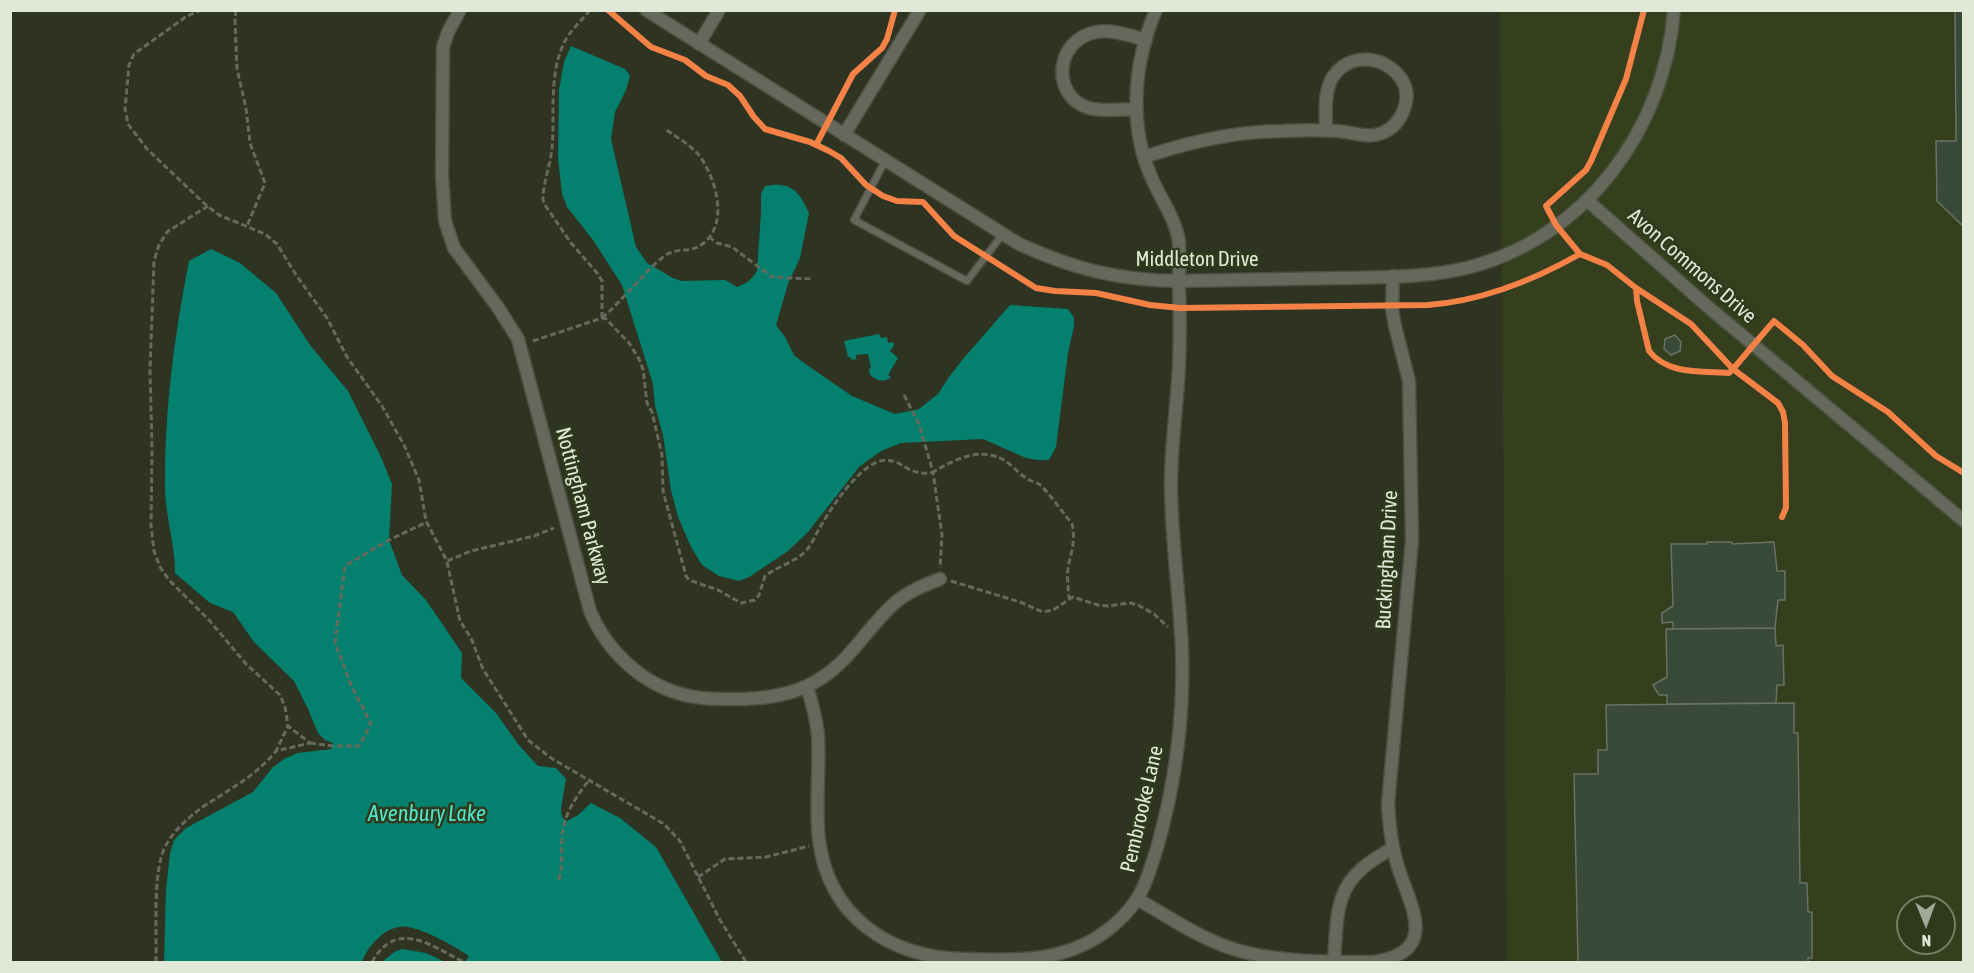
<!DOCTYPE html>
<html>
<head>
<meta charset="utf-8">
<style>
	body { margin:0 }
	#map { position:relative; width:1974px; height:973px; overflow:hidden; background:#2e3322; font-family:"Asap Condensed",sans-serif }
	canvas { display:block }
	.frame { position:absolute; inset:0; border:12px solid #e2e8d7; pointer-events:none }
	.north { position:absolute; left:1896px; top:895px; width:60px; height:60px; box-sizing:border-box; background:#31391c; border:2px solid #787f67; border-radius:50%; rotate:179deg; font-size:16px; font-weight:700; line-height:24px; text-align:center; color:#e2e8d7 }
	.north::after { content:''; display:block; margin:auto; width:21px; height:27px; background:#a3a998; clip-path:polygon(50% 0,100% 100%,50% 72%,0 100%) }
</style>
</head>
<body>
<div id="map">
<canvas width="1974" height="973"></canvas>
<div class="frame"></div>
<div class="north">N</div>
</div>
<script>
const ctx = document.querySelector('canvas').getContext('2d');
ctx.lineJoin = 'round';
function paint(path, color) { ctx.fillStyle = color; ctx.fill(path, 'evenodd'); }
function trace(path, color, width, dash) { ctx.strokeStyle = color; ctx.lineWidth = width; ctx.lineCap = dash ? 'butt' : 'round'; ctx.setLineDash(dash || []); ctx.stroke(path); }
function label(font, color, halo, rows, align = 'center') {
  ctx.font = font + ' "Asap Condensed",sans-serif'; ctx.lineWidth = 5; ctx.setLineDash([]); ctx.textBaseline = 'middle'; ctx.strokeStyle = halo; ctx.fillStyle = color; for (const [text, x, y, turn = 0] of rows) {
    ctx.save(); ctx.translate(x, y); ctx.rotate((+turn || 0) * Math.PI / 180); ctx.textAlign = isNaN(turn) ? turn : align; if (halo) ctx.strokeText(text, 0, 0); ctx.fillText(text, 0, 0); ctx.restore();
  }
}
const built = new Path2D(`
	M1500 11H1963V962H1507ZM1908 907H1944V943H1908Z`);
const water = new Path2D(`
	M571 46 625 69 630 76 626 90 615 112 611 139 636 247 647 263 673 278 682 281 725 280 737 287C746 284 752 279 757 271L761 213V194L765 186C791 181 799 191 809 213L800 258 788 284 776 325 785 337 794 355 804 363 852 396 895 414 919 409 938 394 949 377 963 359 1010 305 1068 309 1074 318V326L1068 353 1056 447 1049 460H1037L1026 458 983 439 901 443 881 451 859 467 808 532 788 551 749 577 739 581 719 576 702 565 691 547 678 517 671 490 663 435 655 406 653 384 622 285 593 240 567 207 562 194 558 158 559 90 564 62Z
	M211 249 240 263 276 293 310 345 348 391 381 457 392 484 389 540 402 575 426 600 462 653 461 678 496 713 518 744 538 766 556 768 566 779 561 809 562 817 567 821 578 815 591 803 620 818 656 847 722 962H465L469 956C454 946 426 930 408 927 388 923 368 945 362 962H164L166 889 170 853 174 840 186 828 253 792 273 767 284 759 297 753 332 749 333 743 325 740 318 733 308 709 294 681 254 642 233 612 210 603 175 573C175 544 166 519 165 491 164 413 174 337 189 261Z
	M879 334 881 338 887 337 888 343 893 342 894 346 890 351 898 358 888 375 891 377C884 383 877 381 870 375L869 369 871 368 868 354 856 355V359L852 360 850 357H848L844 341Z
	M402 949 426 953 445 962H382L394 952Z`);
const building = new Path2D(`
	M1955 10H1964V227L1937 201 1936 141H1956Z
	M1675 335 1681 342 1680 351 1671 355 1664 349 1665 339Z
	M1707 542H1732V544L1774 542 1777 571H1785V600H1778L1775 628 1673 629V622L1662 623V613L1673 606 1671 544H1707Z
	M1775 628 1776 646 1783 645 1784 685H1777L1776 703 1667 704V695H1659L1653 685 1667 677 1666 629Z
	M1794 703V733H1798L1800 883H1807L1808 912H1812V958H1808V962H1578L1574 774H1598V750H1607L1606 705Z`);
const path = new Path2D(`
	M202 10 187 16 134 54 129 65 125 109 128 124 147 149 206 205 219 215 265 234 277 244 296 275 327 318 347 357 382 406 404 445 419 480 426 521 447 561 471 551 534 536 554 528
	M236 10 235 19 237 69 246 108 250 143 265 183 247 226
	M590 10C582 20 573 28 566 39 548 72 555 113 552 149 550 166 543 183 543 200L545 205 571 243 598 274 602 281V318
	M208 206 167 232 159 245 154 261 150 370 152 449 151 525 154 551 160 567 169 580 209 620 246 664 280 695 285 707 288 726 310 743 276 751 288 726
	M709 237 717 243 732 247 772 277 813 279
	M602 318C624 299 640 276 663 257 678 245 689 256 705 242 729 221 715 175 698 154 689 144 676 137 665 129
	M533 341 602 318 606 319 629 343 639 359 643 369 647 403 652 412 662 455 663 491 686 576 689 580 718 590 741 603 755 600 759 595 765 576C777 567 794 562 805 552 812 545 816 533 822 524 833 505 856 471 877 462 900 453 907 479 933 472L942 535 940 568
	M904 395 919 424 933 472C954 460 980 446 1004 460 1012 465 1018 473 1026 478 1030 481 1035 482 1039 484 1046 489 1065 515 1072 524 1076 541 1071 552 1068 568 1067 578 1068 588 1069 598
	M447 562 460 621 471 638 483 669 528 740 551 758 664 824 680 841 720 920 746 962
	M951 581 1020 602 1043 612 1053 610 1073 597 1098 605 1108 606 1130 603 1138 605 1154 614 1168 627
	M310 743 333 746H359L371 724 351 685 335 642 345 566 389 540 427 522
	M698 877 725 859 766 857 809 846
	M559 880C563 865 561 852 562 836 564 814 576 797 589 780
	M156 962C157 932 152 870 166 845 175 829 189 817 204 806 230 789 257 775 276 751
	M372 962C397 918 431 946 464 962`);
const lane = new Path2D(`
	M885 161 854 220 967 281 1002 235`);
const street = new Path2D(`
	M460 10 448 32 443 47 442 175 445 221 454 248 497 306 518 339 590 611C606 650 641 683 681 694 702 700 724 699 745 699 773 698 800 693 823 677 853 657 869 625 896 602 909 591 925 585 940 579
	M646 10 1019 244C1074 269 1117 280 1177 281 1231 280 1286 279 1340 278 1382 277 1425 278 1466 268 1585 239 1665 129 1674 10
	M699 44 719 10
	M1135 109C1121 109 1104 112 1089 108 1051 97 1054 40 1096 32 1112 29 1131 36 1146 40
	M844 135 920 10
	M1144 157C1189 142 1236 131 1283 131 1301 130 1319 130 1338 131 1353 132 1367 139 1382 133 1402 125 1413 98 1402 80 1384 52 1341 52 1329 85 1324 99 1326 116 1326 130
	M1588 201 1707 306 1964 521
	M807 687C812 703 817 720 818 737 820 771 815 806 819 840 829 917 889 957 963 959 1004 960 1047 963 1085 944 1104 935 1123 919 1135 902 1146 886 1151 866 1157 848 1175 785 1184 718 1182 652 1180 596 1171 540 1171 484 1171 444 1177 406 1179 366 1180 340 1180 313 1179 286 1179 271 1180 256 1179 242 1176 220 1162 201 1153 181 1128 128 1133 64 1156 10
	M1137 899C1171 918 1206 943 1244 952 1282 962 1334 962 1374 962 1444 951 1407 902 1396 860 1391 842 1389 823 1388 804L1412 540 1409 381 1395 326 1392 309 1393 276
	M1334 961C1338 900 1336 879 1393 848`);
const cycleway = new Path2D(`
	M608 10 651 47 685 60 706 76 728 85 740 96 754 117 765 129 810 142 829 151 841 158 866 185 883 196 897 201 923 202 954 236 1036 288 1055 291 1096 293 1150 305 1180 308 1428 305C1482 301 1534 280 1580 254
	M816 145 853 74 882 48 887 39 895 10
	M1636 288 1607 265 1580 254 1556 225 1546 206 1586 170 1591 161 1626 79 1644 10
	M1782 517 1786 508 1785 423 1783 412 1778 403 1733 369 1691 324 1636 288 1637 301 1649 351C1668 375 1701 371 1729 373L1733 369 1774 321 1803 345 1832 376 1888 412 1936 456 1964 473`);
const streetNames = [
	["Middleton Drive",1197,259],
	["Avon Commons Drive",1692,266,41],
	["Nottingham Parkway",583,506,75],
	["Buckingham Drive",1387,560,-87],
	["Pembrooke Lane",1142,809,-77]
];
const waterNames = [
	["Avenbury Lake",427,814]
];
paint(built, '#353e1d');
paint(water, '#04806e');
paint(building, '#3a4a39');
trace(building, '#6a7265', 1.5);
trace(lane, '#4b4f40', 9);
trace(street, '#4b4f40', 15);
trace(path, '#666a5e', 3, [6, 3]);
trace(lane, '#64695b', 6);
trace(street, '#64695b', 12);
trace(cycleway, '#f48246', 6);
label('21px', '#e2e8d7', '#31391c', streetNames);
label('italic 22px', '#4fe7cc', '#31391c', waterNames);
</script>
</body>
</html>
